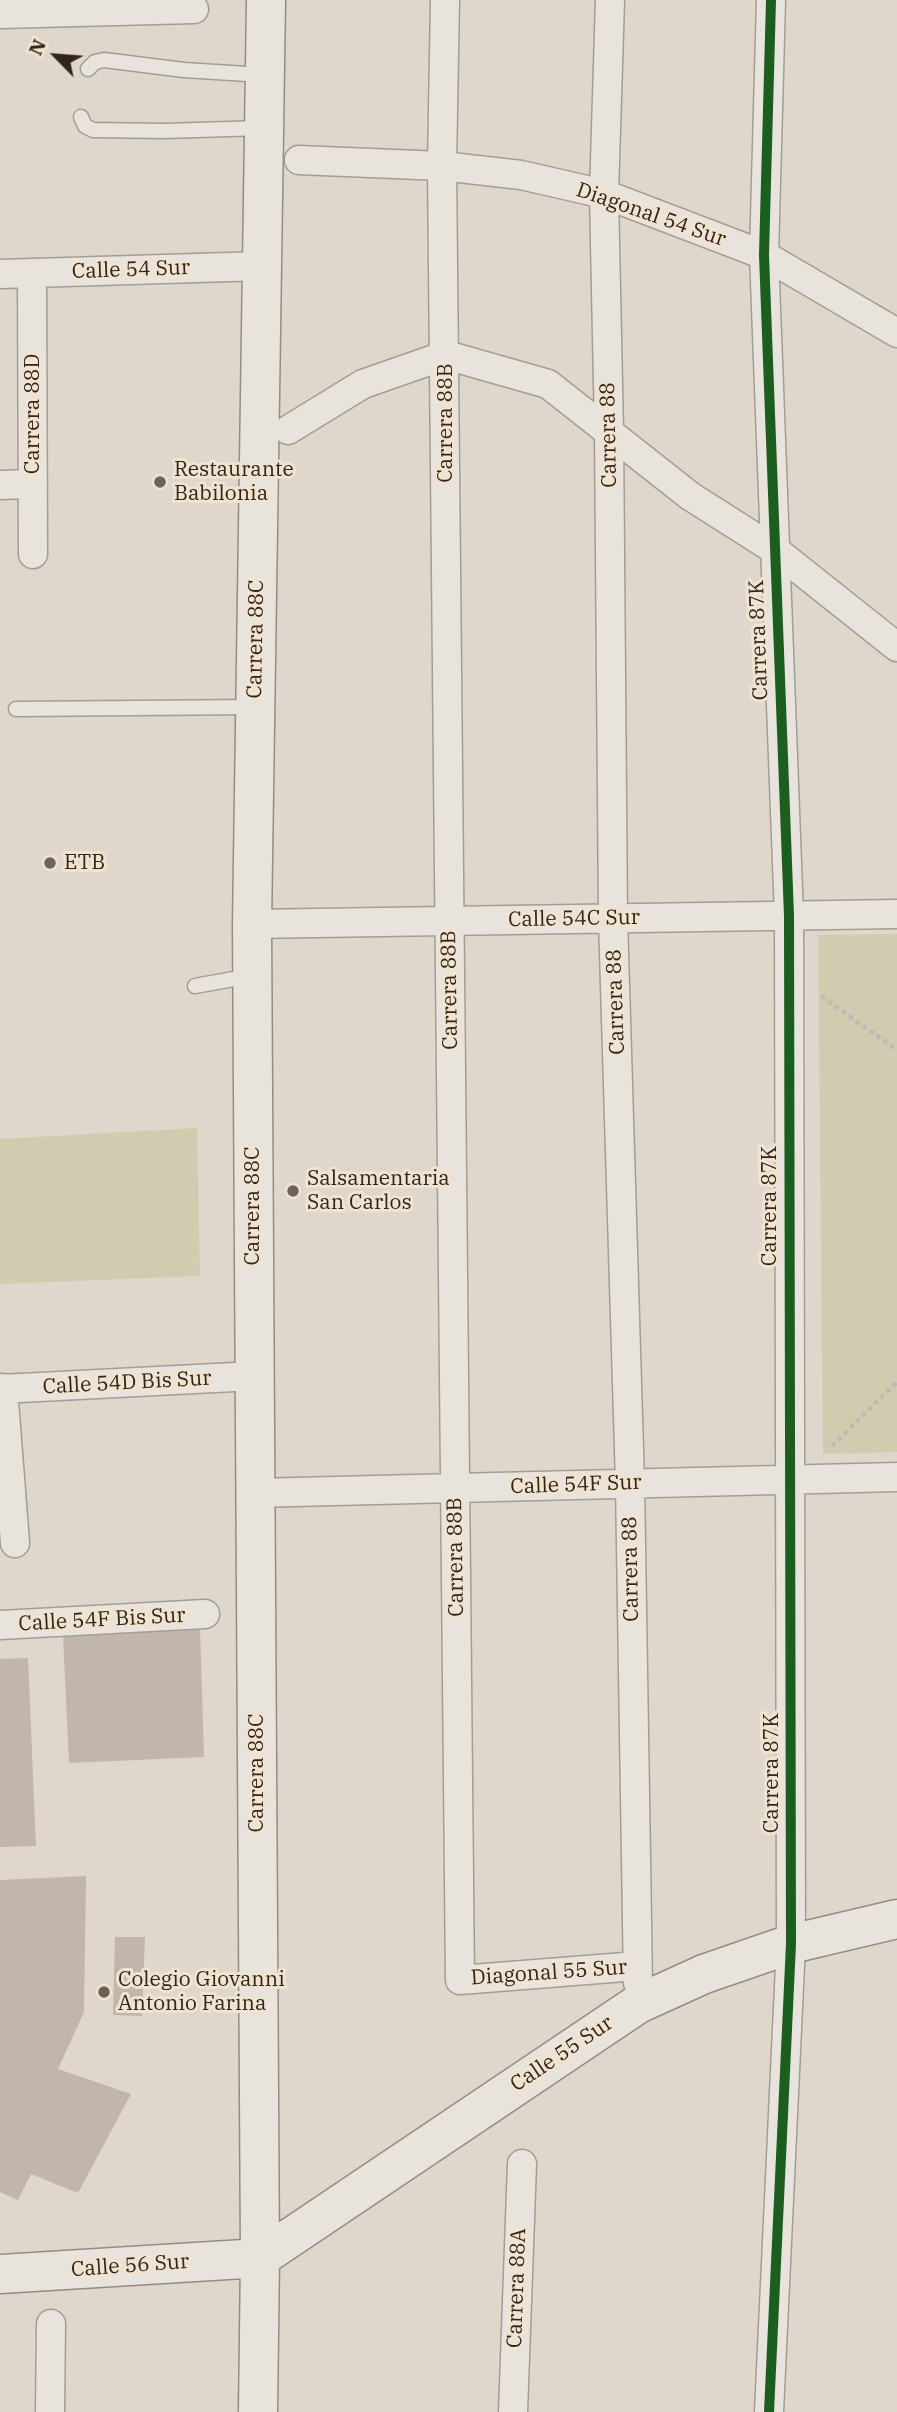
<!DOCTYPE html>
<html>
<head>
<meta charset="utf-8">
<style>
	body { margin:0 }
	#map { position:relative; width:897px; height:2412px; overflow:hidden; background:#dfd7cb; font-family:"IBM Plex Serif",serif }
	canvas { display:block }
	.north { position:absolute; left:21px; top:21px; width:70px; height:70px; -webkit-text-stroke:5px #f0e4d1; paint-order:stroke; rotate:295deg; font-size:19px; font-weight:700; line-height:28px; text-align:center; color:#31251e }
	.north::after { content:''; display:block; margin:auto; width:24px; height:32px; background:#31251e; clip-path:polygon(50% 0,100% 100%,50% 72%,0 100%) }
</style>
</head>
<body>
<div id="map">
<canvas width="897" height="2412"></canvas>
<div class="north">N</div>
</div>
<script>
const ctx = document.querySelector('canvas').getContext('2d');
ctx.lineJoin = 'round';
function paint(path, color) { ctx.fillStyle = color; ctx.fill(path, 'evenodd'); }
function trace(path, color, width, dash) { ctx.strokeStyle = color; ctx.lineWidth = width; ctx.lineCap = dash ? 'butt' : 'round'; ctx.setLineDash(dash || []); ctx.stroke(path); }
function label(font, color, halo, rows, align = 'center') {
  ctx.font = font + ' "IBM Plex Serif",serif'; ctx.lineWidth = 6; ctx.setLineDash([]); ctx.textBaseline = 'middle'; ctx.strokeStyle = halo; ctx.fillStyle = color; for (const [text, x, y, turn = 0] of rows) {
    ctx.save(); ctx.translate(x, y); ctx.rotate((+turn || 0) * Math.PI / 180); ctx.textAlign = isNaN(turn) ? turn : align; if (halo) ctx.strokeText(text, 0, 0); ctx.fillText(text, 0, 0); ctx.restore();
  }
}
const green = new Path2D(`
	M897 934V1452L823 1454 818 935Z
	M197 1128 200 1276 0 1284V1139Z`);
const building = new Path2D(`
	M200 1628 204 1757 69 1763 63 1636Z
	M28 1658 36 1846 0 1847V1659Z
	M86 1876 84 2012 58 2069 131 2094 78 2193 31 2174 18 2200 0 2192V1880Z
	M115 1937H145L142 2016 113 2015Z`);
const path = new Path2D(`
	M821 996 897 1050
	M832 1446 897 1382`);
const lane = new Path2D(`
	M88 69 95 62 104 60 184 70 263 75
	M81 117 85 126 93 130 164 131 262 128
	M16 709 254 707
	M195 986 250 976`);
const street = new Path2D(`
	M445 0 442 166 460 1980 637 1966
	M610 0 604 194 609 432 613 919 630 1483 638 1983
	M0 14 194 9
	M299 160 442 166 521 175 604 194 764 255 897 333
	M32 273 33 554
	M0 274 262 266
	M288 430 363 384 446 355 548 384 690 496 775 550 897 647
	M0 485 33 484
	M252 924 897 914
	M3 1388 15 1543
	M0 1389 254 1376
	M255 1493 897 1477
	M0 1625 205 1614
	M50 2412 51 2324
	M513 2412 522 2164
	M769 2412 791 1944 789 916 764 255 771 0`);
const secondary = new Path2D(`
	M260 2258 638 2004 704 1974 791 1944 897 1919
	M0 2274 260 2258
	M258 2412 260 2258 252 924 266 0`);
const cycleway = new Path2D(`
	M769 2412 791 1944 789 916 764 255 771 0`);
const markers = [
	[160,482,7,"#6e635b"],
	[50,863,7,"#6e635b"],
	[293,1191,7,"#6e635b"],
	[104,1992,7,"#6e635b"]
];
const streetNames = [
	["Diagonal 54 Sur",651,215,19],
	["Calle 54 Sur",131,270,-2],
	["Carrera 88D",33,414,-90],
	["Carrera 88B",446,423,-90],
	["Carrera 88",609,435,-91],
	["Carrera 88C",256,639,-89],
	["Carrera 87K",759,640,-92],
	["Calle 54C Sur",574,919,-1],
	["Carrera 88B",450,990,-91],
	["Carrera 88",616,1002,-92],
	["Carrera 88C",253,1206,-90],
	["Carrera 87K",770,1206,-90],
	["Calle 54D Bis Sur",127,1383,-3],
	["Calle 54F Sur",576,1485,-2],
	["Carrera 88B",456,1557,-91],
	["Carrera 88",631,1569,-91],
	["Calle 54F Bis Sur",102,1620,-3],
	["Carrera 88C",257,1773,-90],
	["Carrera 87K",772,1773,-90],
	["Diagonal 55 Sur",549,1973,-4],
	["Calle 55 Sur",562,2054,-34],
	["Calle 56 Sur",130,2266,-4],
	["Carrera 88A",517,2288,-88]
];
const poiNames = [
	["Restaurante",174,470],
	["Babilonia",174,494],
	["ETB",64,863],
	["Salsamentaria",307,1179],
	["San Carlos",307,1203],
	["Colegio Giovanni",118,1980],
	["Antonio Farina",118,2004]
];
paint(green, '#d0ccb0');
paint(building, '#c2b6ac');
trace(lane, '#a49d94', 17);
trace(street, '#a49d94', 31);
trace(secondary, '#948c84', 41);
trace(path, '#c0bab3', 4.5, [5, 3.5]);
trace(lane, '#e8e3dc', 14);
trace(street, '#e8e3dc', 28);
trace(secondary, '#e8e3dc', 38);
trace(cycleway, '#1b5e20', 10);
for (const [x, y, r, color] of markers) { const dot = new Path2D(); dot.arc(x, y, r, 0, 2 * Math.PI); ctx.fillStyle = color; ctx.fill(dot); trace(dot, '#f0e4d1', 2.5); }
label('21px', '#31251e', '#f0e4d1', streetNames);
label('21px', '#31251e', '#f0e4d1', poiNames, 'left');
</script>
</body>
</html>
